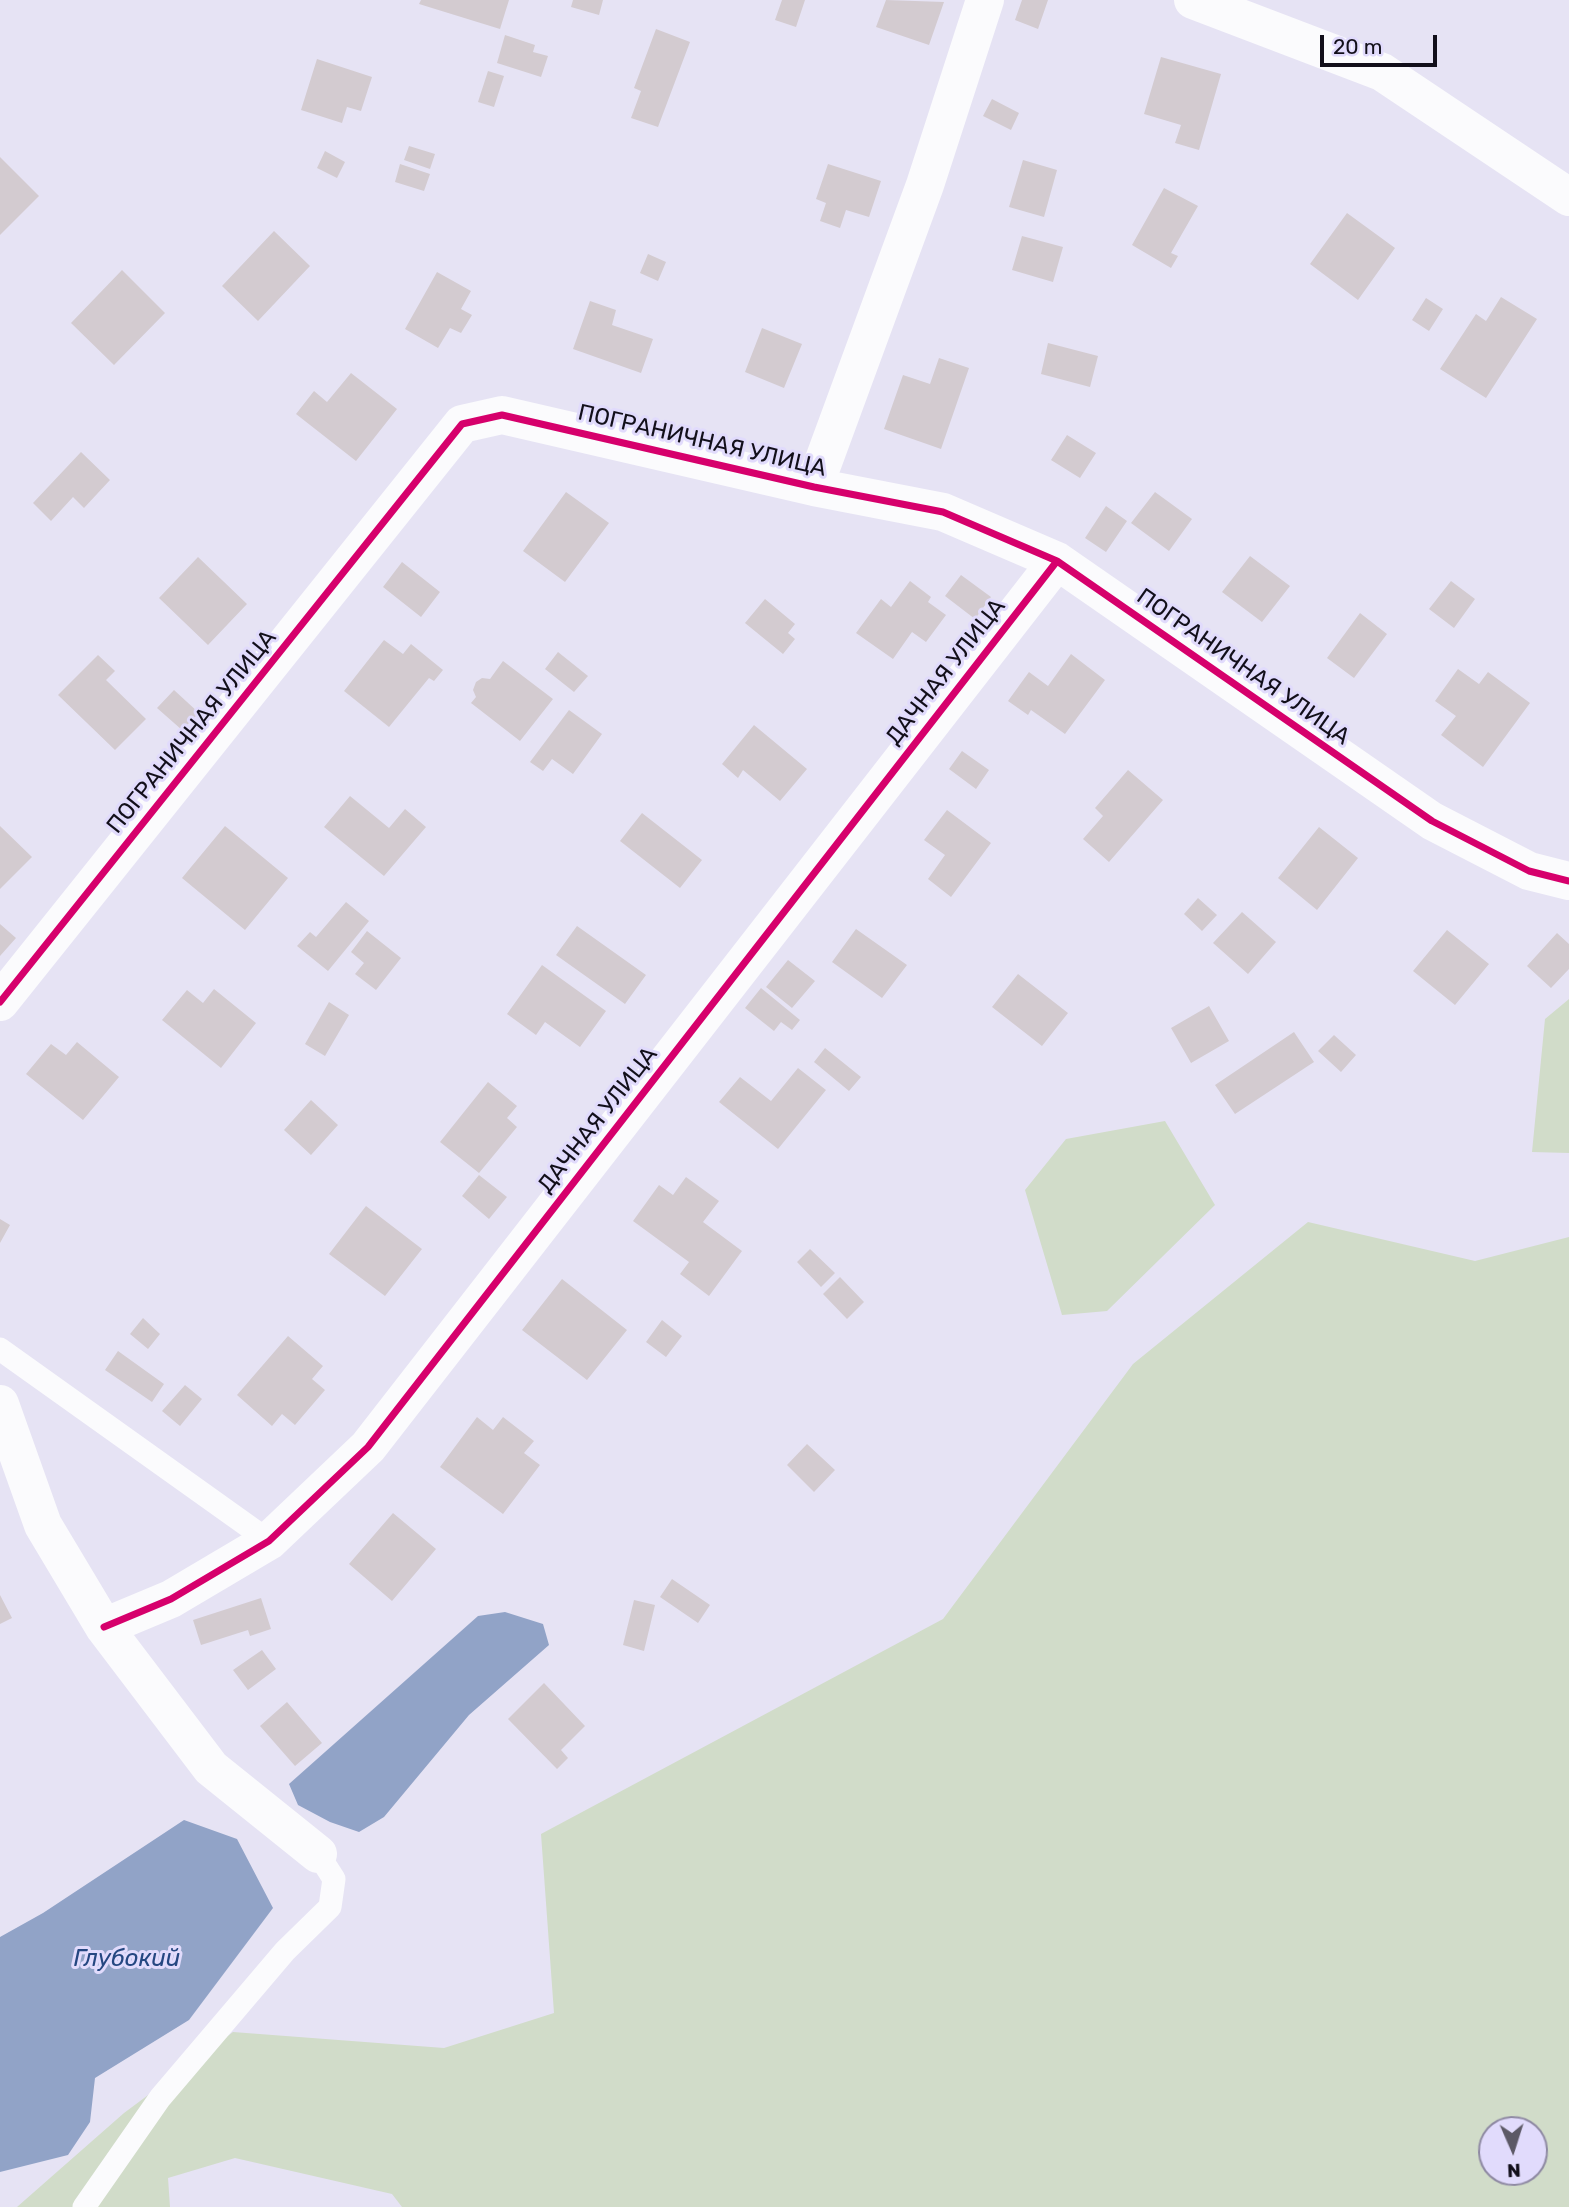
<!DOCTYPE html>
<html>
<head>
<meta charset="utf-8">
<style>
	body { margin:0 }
	#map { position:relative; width:1569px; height:2207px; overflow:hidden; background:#e6e3f4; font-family:Rubik,sans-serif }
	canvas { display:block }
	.north { position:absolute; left:1478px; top:2116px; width:70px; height:70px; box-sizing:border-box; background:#e1dbfc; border:2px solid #8e89a2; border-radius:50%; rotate:177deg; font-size:19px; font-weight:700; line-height:28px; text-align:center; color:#120f1a }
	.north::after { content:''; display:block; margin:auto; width:24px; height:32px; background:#5c5966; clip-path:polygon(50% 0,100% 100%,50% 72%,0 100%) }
	.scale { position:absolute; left:1320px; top:35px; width:117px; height:32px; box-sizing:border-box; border:4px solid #120f1a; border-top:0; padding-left:9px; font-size:21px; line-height:24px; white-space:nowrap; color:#120f1a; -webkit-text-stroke:5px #e1dbfc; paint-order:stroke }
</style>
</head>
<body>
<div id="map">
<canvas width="1569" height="2207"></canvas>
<div class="north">N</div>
<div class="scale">20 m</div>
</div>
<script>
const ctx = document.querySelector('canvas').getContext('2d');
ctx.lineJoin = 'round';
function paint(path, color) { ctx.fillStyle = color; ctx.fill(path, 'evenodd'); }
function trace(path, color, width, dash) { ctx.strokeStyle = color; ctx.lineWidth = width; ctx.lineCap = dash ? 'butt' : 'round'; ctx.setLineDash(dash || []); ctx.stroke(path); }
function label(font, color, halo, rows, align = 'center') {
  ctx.font = font + ' Rubik,sans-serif'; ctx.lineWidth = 6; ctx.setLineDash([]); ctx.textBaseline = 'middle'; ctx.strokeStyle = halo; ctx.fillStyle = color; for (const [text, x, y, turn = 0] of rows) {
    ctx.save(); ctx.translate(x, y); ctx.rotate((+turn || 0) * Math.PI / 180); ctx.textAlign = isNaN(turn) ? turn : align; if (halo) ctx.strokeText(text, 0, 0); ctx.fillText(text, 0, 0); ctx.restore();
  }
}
const green = new Path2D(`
	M1569 999V1153L1532 1152 1545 1019Z
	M1165 1121 1215 1205 1107 1311 1062 1315 1025 1190 1066 1139Z
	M1308 1222 1475 1261 1569 1237V2207H402L392 2194 235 2158 168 2178 170 2207H17L124 2113 233 2032 444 2048 554 2013 541 1834 943 1619 1133 1364ZM1492 2130H1534V2172H1492Z`);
const water = new Path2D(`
	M505 1612 543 1624 549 1645 469 1715 384 1817 359 1832 330 1822 298 1805 289 1784 478 1616Z
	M184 1820 237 1839 273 1908 189 2020 95 2078 90 2122 68 2155 0 2172V1937L43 1913Z`);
const building = new Path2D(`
	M421 0H509L500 29 419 4Z
	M573 0H603L599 15 571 7Z
	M782 0H805L796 27 775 20Z
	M886 0 944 2 929 45 876 27Z
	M1022 0H1048L1038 29 1015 20Z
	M656 29 690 42 658 127 631 118 641 91 634 88Z
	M505 35 535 45 533 52 548 56 541 77 497 63Z
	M1161 57 1221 74 1199 150 1175 143 1181 125 1144 114Z
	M317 59 372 77 361 111 347 107 342 123 301 110Z
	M488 71 504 76 494 107 478 102Z
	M992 99 1019 113 1011 130 983 116Z
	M409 146 435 154 430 169 404 160Z
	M325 151 345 162 337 178 317 168Z
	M0 157 39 196 0 235Z
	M1023 160 1057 170 1044 217 1009 207Z
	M400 164 430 174 424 191 395 182Z
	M828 164 881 181 869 217 846 210 840 228 820 221 826 203 816 199Z
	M1164 188 1198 206 1171 253 1178 256 1171 268 1132 245Z
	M1347 213 1395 248 1358 300 1310 264Z
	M274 231 310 266 258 321 222 286Z
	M1022 236 1063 247 1053 282 1012 270Z
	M648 254 666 262 658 281 640 273Z
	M122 270 165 313 114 365 71 323Z
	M437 272 471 291 461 309 472 315 461 333 450 328 438 348 405 329Z
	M1501 297 1537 319 1486 398 1440 369 1476 314 1486 321Z
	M1426 298 1443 309 1429 331 1412 320Z
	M590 301 616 310 612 325 653 339 641 373 573 349Z
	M762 328 802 344 784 388 745 372Z
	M1048 343 1098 356 1090 387 1041 374Z
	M939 358 969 368 941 449 884 429 903 375 930 384Z
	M351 373 397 409 356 461 296 414 314 391 327 402Z
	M1067 435 1096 453 1080 478 1051 460Z
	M81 452 110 480 84 508 73 497 51 521 33 503Z
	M566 492 609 523 565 582 523 551Z
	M1155 492 1192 519 1169 551 1131 523Z
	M1106 506 1127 521 1106 552 1085 538Z
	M1250 556 1290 586 1262 622 1222 592Z
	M198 557 247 604 208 645 159 598Z
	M402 562 440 592 421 617 383 587Z
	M961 575 991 597 975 619 945 596Z
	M910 581 931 597 928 602 946 615 926 642 912 632 893 659 856 633 881 599 891 607Z
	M1451 581 1475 599 1454 628 1429 609Z
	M765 599 795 624 788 633 795 639 783 654 745 623Z
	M1360 613 1387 634 1354 678 1327 658Z
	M384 640 403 654 411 644 443 670 434 681 429 678 389 727 344 691Z
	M558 652 588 676 574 692 545 669Z
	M1071 654 1105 680 1065 734 1031 710 1028 715 1008 701 1029 672 1048 686Z
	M98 655 115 671 106 680 146 719 115 750 58 695Z
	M503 661 553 699 520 741 471 703 476 697 473 690 476 682 482 678 490 679Z
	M1458 669 1479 684 1488 672 1530 703 1483 767 1441 735 1456 716 1435 701Z
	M174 690 199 713 182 730 157 708Z
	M569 710 602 734 573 774 552 759 543 771 530 762Z
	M754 725 807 769 780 801 743 770 738 778 722 764Z
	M962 751 989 770 976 789 949 769Z
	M1128 770 1163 800 1109 862 1083 839 1103 816 1095 808Z
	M350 796 389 828 405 809 426 827 384 876 324 827Z
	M947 810 991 843 951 897 928 879 945 855 924 840Z
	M642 813 702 860 680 888 620 841Z
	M0 826 32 857 0 889Z
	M225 826 288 878 245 930 182 878Z
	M1319 827 1358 858 1317 910 1278 878Z
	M1198 898 1217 915 1202 931 1184 914Z
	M346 902 369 921 328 971 297 946 310 932 316 937Z
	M1242 912 1276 942 1248 974 1213 943Z
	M0 924 16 938 0 956Z
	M577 926 646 975 625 1004 556 955Z
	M856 929 907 965 882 998 832 962Z
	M1447 930 1489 964 1455 1005 1413 971Z
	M367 931 401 958 376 990 355 974 364 963 351 952Z
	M1557 933 1569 944V969L1551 988 1527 966Z
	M788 960 815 981 792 1008 766 987Z
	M542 965 606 1011 580 1047 545 1022 536 1035 507 1014Z
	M1018 974 1068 1013 1042 1046 992 1007Z
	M761 988 800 1020 792 1030 781 1022 774 1031 745 1008Z
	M214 989 256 1023 221 1068 162 1020 187 990 203 1003Z
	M329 1002 349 1015 325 1056 305 1044Z
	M1209 1006 1229 1041 1191 1063 1171 1028Z
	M1294 1032 1314 1062 1235 1114 1215 1085Z
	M1334 1035 1356 1055 1341 1072 1318 1051Z
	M77 1042 119 1077 83 1120 26 1074 51 1044 66 1055Z
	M825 1048 861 1077 849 1091 814 1062Z
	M798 1068 826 1090 778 1149 719 1102 740 1077 771 1101Z
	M488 1082 517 1106 507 1118 517 1127 479 1173 440 1142Z
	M311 1100 338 1125 311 1155 284 1130Z
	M479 1175 507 1197 489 1219 462 1196Z
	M686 1177 719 1201 703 1222 742 1251 709 1296 680 1274 689 1262 633 1221 659 1185 673 1195Z
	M366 1206 422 1249 385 1296 329 1254Z
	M0 1219 10 1225 0 1243Z
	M810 1249 835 1273 821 1287 797 1262Z
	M840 1277 864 1302 847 1319 823 1294Z
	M562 1279 627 1330 587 1380 522 1330Z
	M143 1318 160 1334 148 1349 130 1334Z
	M662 1320 682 1336 666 1357 646 1342Z
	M288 1336 323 1366 312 1379 325 1390 295 1425 282 1414 272 1426 237 1395Z
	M118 1351 164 1384 152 1402 105 1370Z
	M185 1385 202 1399 180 1426 162 1411Z
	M477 1417 493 1430 503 1417 534 1441 524 1453 540 1465 503 1514 440 1467Z
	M807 1444 835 1470 814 1492 787 1465Z
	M393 1513 436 1549 392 1601 349 1564Z
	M672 1579 710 1605 698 1623 660 1597Z
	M0 1595 12 1618 0 1624Z
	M261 1598 271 1629 250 1636 248 1630 201 1645 193 1620Z
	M634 1600 655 1605 644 1651 623 1645Z
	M262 1650 276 1669 248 1690 233 1670Z
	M544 1683 585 1726 561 1750 568 1758 557 1769 508 1719Z
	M287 1702 322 1743 295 1766 260 1726Z`);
const service = new Path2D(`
	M0 1349 269 1541
	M84 2207 160 2098 285 1951 330 1907 334 1879 318 1854`);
const minor = new Path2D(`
	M1193 0 1382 72 1569 197
	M814 487 925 185 985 0
	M0 1002 462 424 502 415 814 487 943 512 1057 561 1432 821 1529 871 1569 881
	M0 1404 43 1525 104 1627 211 1768 318 1854
	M104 1627 171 1599 269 1541 368 1447 1057 561`);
const cycleway = new Path2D(`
	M0 1002 462 424 502 415 814 487 943 512 1057 561 1432 821 1529 871 1569 881
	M104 1627 171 1599 269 1541 368 1447 1057 561`);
const streetNames = [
	["ПОГРАНИЧНАЯ УЛИЦА",702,441,13],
	["ПОГРАНИЧНАЯ УЛИЦА",1243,667,35],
	["ДАЧНАЯ УЛИЦА",946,672,-52],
	["ПОГРАНИЧНАЯ УЛИЦА",192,732,-51],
	["ДАЧНАЯ УЛИЦА",598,1120,-52]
];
const waterNames = [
	["Глубокий",127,1959]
];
paint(green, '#d1dcc9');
paint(water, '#91a3c7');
paint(building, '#d3cbd0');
trace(service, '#fbfbfd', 23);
trace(minor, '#fbfbfd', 38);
trace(cycleway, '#d6006c', 7);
label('23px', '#120f1a', '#e1dbfc', streetNames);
label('italic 24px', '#254781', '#e1dbfc', waterNames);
</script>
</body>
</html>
